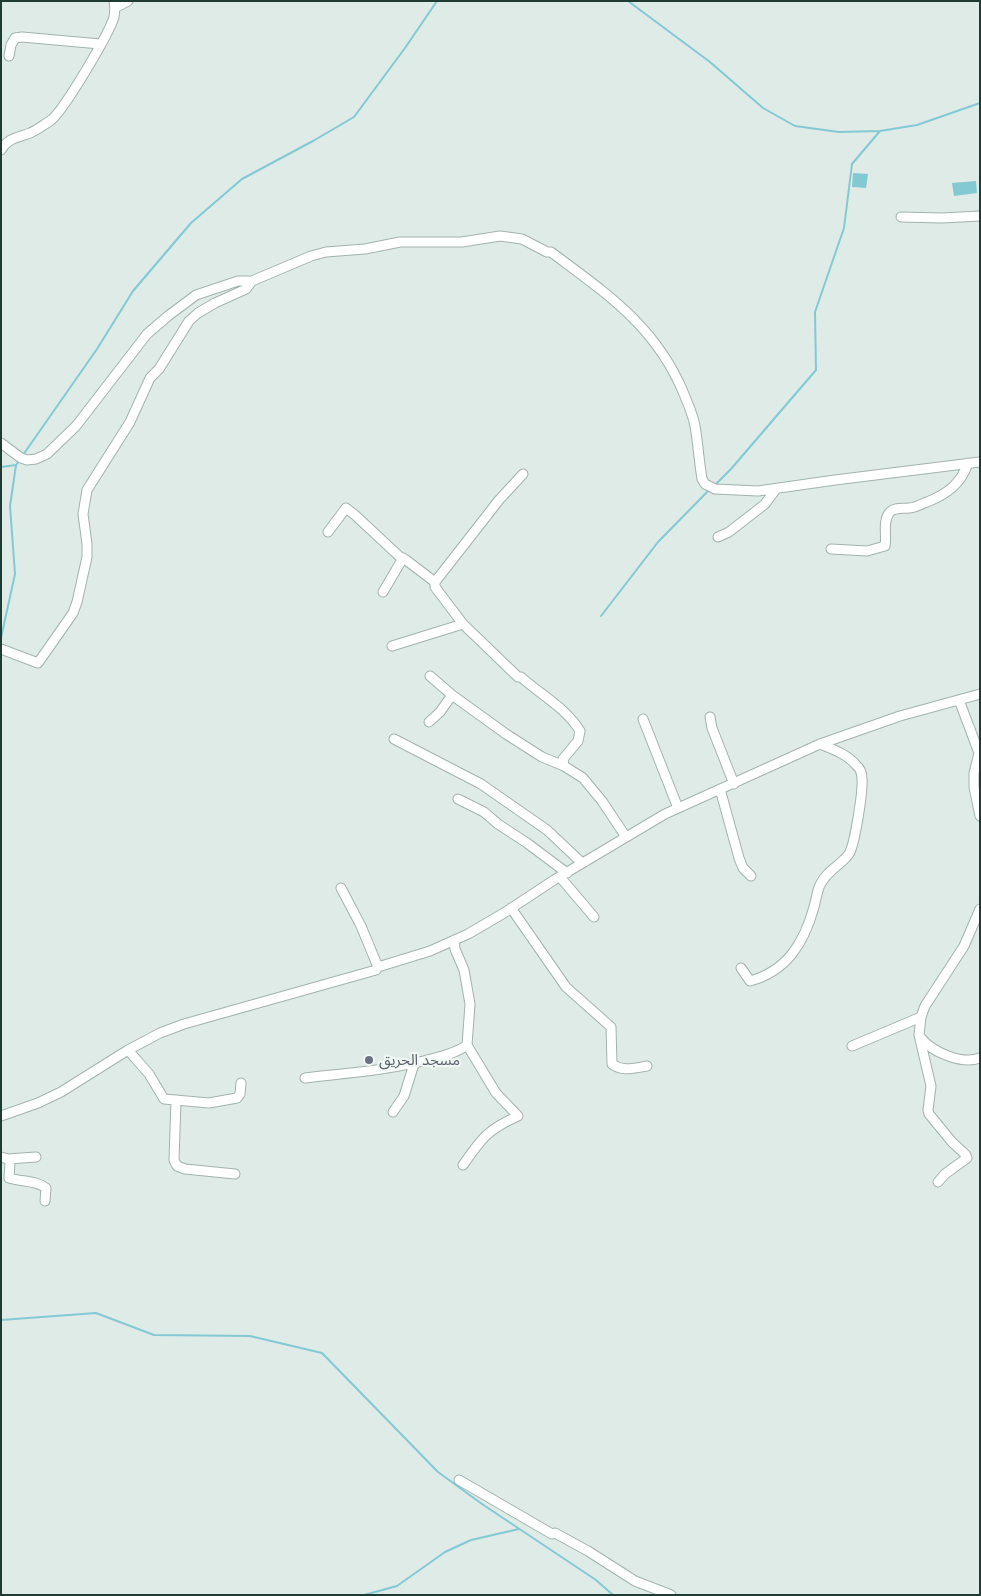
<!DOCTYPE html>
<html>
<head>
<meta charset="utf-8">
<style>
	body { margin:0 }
	#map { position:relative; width:981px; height:1596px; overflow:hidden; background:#dfebe6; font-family:Lato,sans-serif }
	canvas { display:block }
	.frame { position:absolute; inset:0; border:2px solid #1f3c34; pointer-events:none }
</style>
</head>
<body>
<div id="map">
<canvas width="981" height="1596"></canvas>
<div class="frame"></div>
</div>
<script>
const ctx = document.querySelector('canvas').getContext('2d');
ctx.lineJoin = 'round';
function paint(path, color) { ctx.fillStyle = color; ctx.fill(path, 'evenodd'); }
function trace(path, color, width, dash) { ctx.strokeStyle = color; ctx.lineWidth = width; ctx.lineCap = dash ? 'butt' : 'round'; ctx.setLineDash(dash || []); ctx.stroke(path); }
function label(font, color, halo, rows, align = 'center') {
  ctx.font = font + ' Lato,"Noto Sans Arabic",sans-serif'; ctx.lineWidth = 4.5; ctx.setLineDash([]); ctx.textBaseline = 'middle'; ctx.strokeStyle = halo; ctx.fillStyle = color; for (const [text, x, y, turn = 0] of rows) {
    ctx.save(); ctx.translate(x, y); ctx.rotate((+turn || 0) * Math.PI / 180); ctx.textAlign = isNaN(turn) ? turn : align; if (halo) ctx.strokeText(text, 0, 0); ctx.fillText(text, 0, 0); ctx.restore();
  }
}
const water = new Path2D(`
	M853 173 868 174 866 188 852 187Z
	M976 181 977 193 954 196 952 183Z`);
const stream = new Path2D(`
	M628 1 710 62 763 108 795 126 839 132 880 131 917 125 980 103
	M23 455 97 349 133 291 191 223 242 179 313 141 354 117 405 48 437 1
	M1 467 16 465
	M714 486 731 469 816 370 815 312 844 228 852 164 880 131
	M601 616 658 542 710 489
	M1 638 15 574 10 506 16 465 19 461
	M1 1320 96 1313 154 1335 250 1336 322 1353 438 1472 482 1504 596 1580 613 1595
	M364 1595 397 1586 445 1552 471 1540 519 1529`);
const minor = new Path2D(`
	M115 8 128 1
	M9 56 11 45 15 38 22 37 100 44
	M1 150C7 138 20 137 30 133 37 130 43 125 50 121 63 112 109 34 114 17 115 11 115 6 114 1
	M901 217 942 218 980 216
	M1 443 21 458 27 460 36 459 47 454 76 426 147 334 168 316 196 295 238 281H252L311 256 326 252 365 249 400 242H462L500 236 522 239 547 252H551C607 294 656 326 684 394 688 404 693 415 695 426 698 443 699 461 702 479L705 484 715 489 758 491 835 480 980 462
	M328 532 346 508 355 515 400 557 406 560 435 582V587L463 624 518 677H521C541 695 566 708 580 731L578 741 563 759 564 766
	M718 537 729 532 765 504 776 489
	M831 549 867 551 885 546C887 537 882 520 890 512 895 507 902 509 909 508 915 508 921 504 927 502 947 494 961 484 968 463
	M435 582 499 500 523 474
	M383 592 403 558
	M392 646 463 624
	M1 649 38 663 73 613 77 602 87 557V544L83 514 87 490 130 422 150 378 159 369 189 321 198 313 215 303 246 289 252 281
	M430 676 452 695 506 734 542 757 564 766 583 778 602 801 626 837
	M959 700 979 753 974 773V787L980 816
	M710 717 712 728 734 784
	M643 719 678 808
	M429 722 440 712 452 695
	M394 739 481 784 547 830 582 863
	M720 789 739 858 743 868 751 876
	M458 799 484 812 498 824 527 843 567 873
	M560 877 594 917
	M341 888 361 926 378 967
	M511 908 566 987 611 1027 612 1064C623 1072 634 1068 647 1066
	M454 940 455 949 464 970 470 1004 467 1045 496 1093 518 1116C487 1130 482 1138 463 1165
	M741 968 750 981C787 971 804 943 814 907 816 900 817 891 820 885 827 870 840 866 849 854 855 844 863 791 862 779 862 774 860 768 856 765 847 754 832 749 820 744
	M921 1038C932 1052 962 1065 980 1058
	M852 1046 921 1017
	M128 1050 149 1074 164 1099 209 1103 237 1098 240 1094 241 1083
	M305 1078C348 1073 392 1070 435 1058 446 1055 458 1052 467 1045
	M176 1100 174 1160 177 1166 185 1169 235 1174
	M393 1112 404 1096 414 1064
	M1 1116 38 1103 61 1092 128 1050 160 1033 184 1024 376 970 378 967 430 951 468 934 504 913 554 880 665 814 820 744 900 716 980 694
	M966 1155 952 1142 929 1114 928 1110 931 1086 919 1035 921 1017 925 1006 964 946 980 909
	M1 1157 8 1159 36 1157
	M8 1159 10 1163 9 1178C21 1182 36 1180 46 1188L45 1201
	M938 1182 945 1174 967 1158
	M459 1480 552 1534 555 1533 588 1551 635 1581 671 1595`);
const markers = [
	[369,1060,5,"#6b7280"]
];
const worshipNames = [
	["مسجد الحريق",379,1060]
];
paint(water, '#83c9d4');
trace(stream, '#83c9d4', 2);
trace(minor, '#a2b3ad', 11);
trace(minor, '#fff', 9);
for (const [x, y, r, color] of markers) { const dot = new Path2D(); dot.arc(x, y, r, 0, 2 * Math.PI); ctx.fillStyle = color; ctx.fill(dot); trace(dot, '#f0f8f4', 2); }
label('15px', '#5b616d', '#f0f8f4', worshipNames, 'left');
</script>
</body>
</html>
